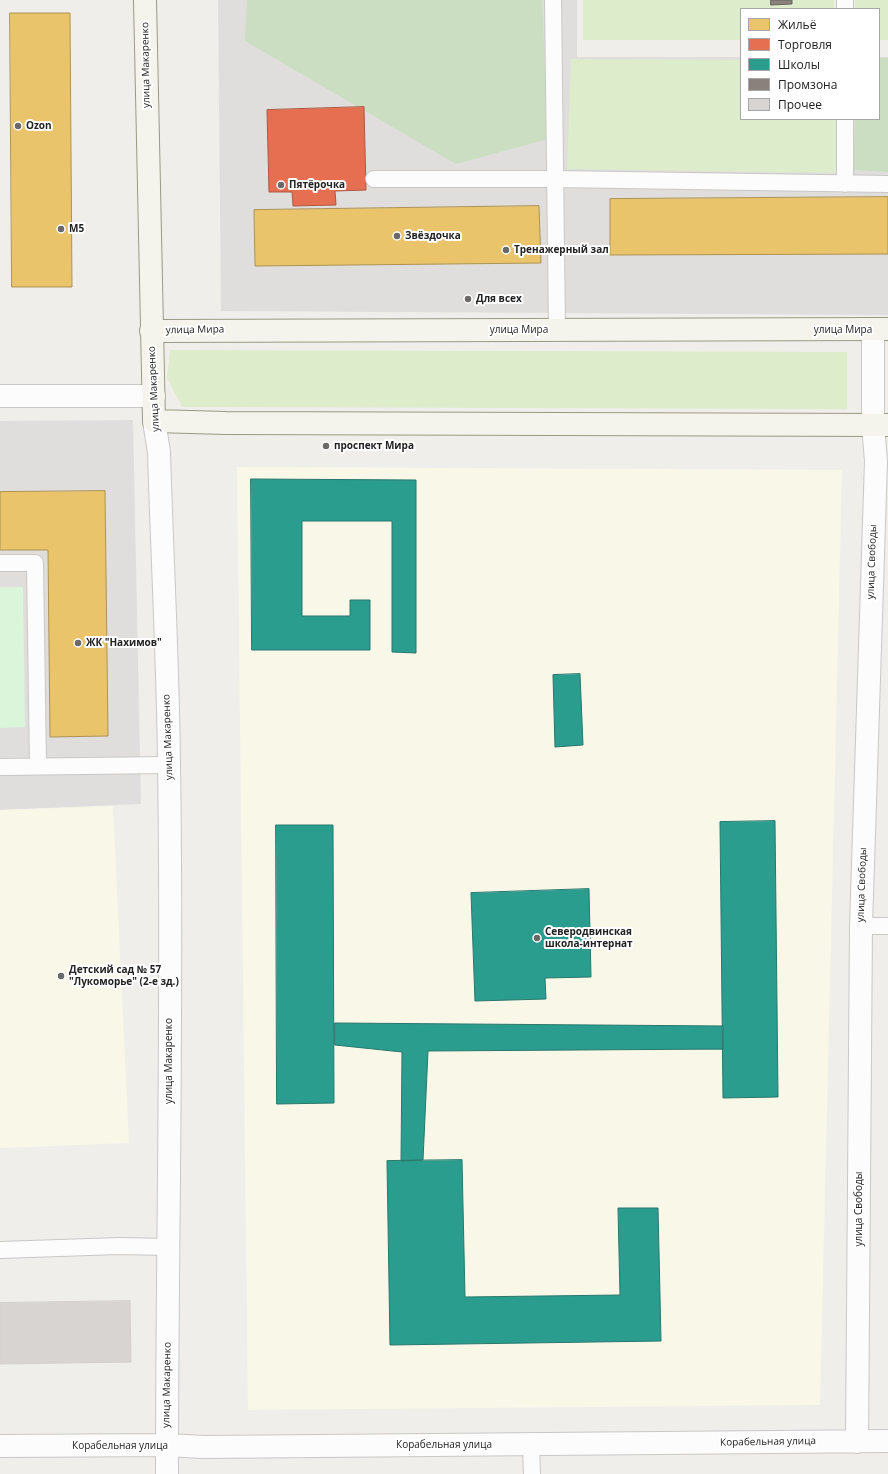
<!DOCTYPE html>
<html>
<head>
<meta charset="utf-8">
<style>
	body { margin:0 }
	#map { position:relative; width:888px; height:1474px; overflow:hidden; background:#f0eeeb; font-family:"Open Sans",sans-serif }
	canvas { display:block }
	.legend { position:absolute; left:740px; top:8px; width:140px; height:112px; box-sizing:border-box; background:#fff; border:1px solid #a7a7a7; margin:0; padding:5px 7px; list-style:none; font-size:12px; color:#222 }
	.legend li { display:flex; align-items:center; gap:8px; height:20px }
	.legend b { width:20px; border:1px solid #a7a7a7 }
</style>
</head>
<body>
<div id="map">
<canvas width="888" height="1474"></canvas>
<ul class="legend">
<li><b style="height:11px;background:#e9c46a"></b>Жильё</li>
<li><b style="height:11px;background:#e76f51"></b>Торговля</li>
<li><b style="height:11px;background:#2a9d8f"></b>Школы</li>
<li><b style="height:11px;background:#8a817c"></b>Промзона</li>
<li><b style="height:11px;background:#d7d4d2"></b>Прочее</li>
</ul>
</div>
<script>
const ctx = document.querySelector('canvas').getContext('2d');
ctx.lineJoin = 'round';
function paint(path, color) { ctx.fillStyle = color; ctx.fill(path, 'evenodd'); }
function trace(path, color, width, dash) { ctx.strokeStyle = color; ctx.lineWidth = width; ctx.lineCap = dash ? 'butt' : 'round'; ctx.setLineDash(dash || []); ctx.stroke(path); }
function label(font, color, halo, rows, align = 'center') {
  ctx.font = font + ' "Open Sans",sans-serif'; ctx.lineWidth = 4; ctx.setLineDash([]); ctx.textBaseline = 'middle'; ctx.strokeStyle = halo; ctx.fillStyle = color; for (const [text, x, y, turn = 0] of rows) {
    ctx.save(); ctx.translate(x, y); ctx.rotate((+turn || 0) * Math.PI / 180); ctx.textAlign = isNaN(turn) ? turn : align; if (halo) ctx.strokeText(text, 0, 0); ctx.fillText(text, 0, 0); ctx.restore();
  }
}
const residential = new Path2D(`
	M218 0H577V57H741V119H879V57H888V315L221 311Z
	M133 420 141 804 0 810V421Z`);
const education = new Path2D(`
	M237 467 842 470 820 1405 248 1410Z
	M113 806 129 1143 0 1148V810Z`);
const grass = new Path2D(`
	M583 0H834V9H741V40H583Z
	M855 0H888V40H879V9H855Z
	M571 59 741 60V119H836V173L567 169Z
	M170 350 847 352V409L182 407 167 378Z`);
const forest = new Path2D(`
	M247 0H542L548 139 456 164 245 41Z
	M879 58H888V172L853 170 855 119H879Z`);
const park = new Path2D(`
	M0 587H23L25 727 0 728Z`);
const homes = new Path2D(`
	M10 13H70L72 287H12Z
	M888 197V254L610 255V199Z
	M539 206 541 263 255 266 254 210Z
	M105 491 108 736 50 737 48 550H0V492Z`);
const shops = new Path2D(`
	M364 107 366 190 335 191 336 205 293 206 292 192H269L267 110Z`);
const schools = new Path2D(`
	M251 479 416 480V653L392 652V521H302V616H350V600H370V650H252Z
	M580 674 583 745 555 747 553 675Z
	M775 821 778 1097 723 1098 720 822Z
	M276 825H333L334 1103 277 1104Z
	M589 889 591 977 545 978 546 999 475 1001 471 893Z
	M335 1023 723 1026V1049L428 1051 423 1160 401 1161 402 1052 335 1045Z
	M462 1160 465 1297 620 1295 618 1208H658L661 1341 390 1345 387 1161Z`);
const industry = new Path2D(`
	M771 0H792V4L771 5Z`);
const building = new Path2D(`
	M130 1301 131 1362 0 1364V1303Z`);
const lane = new Path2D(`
	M553 0 557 330
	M845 9V0
	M374 179H555L888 184
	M845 184V119
	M0 563H35L38 766
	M0 767 169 765
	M861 926H888
	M0 1250 119 1246 169 1247
	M531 1445 532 1474`);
const street = new Path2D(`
	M0 396H154
	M154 421 159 452C162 556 168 661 169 765 173 1001 167 1238 167 1474
	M857 1442 861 926 876 461 873 425V329
	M0 1446 167 1445 204 1447 888 1441`);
const secondary = new Path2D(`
	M145 0 154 421 226 423 888 425
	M151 331 888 329`);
const markers = [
	[18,126,4,"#6a6968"],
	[281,185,4,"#6a6968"],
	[61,229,4,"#6a6968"],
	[397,236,4,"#6a6968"],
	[506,250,4,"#6a6968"],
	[468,299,4,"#6a6968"],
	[326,446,4,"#6a6968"],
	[78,643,4,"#6a6968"],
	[537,938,4,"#6a6968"],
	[61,976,4,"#6a6968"]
];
const streetNames = [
	["улица Макаренко",146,65,-91],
	["улица Мира",195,330,-1],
	["улица Мира",519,330],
	["улица Мира",843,330],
	["улица Макаренко",154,389,-93],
	["улица Свободы",872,562,-88],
	["улица Макаренко",168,737,-92],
	["улица Свободы",862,885,-88],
	["улица Макаренко",169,1061,-90],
	["улица Свободы",859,1209,-90],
	["улица Макаренко",167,1385,-89],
	["Корабельная улица",768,1442,-1],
	["Корабельная улица",444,1445],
	["Корабельная улица",120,1446]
];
const poiNames = [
	["Ozon",26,126],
	["Пятёрочка",289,185],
	["М5",69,229],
	["Звёздочка",405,236],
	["Тренажерный зал",514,250],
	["Для всех",476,299],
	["проспект Мира",334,446],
	["ЖК \"Нахимов\"",86,643],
	["Северодвинская",545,932],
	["школа-интернат",545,944],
	["Детский сад № 57",69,970],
	["\"Лукоморье\" (2-е зд.)",69,982]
];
paint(residential, '#dfdedc');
paint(education, '#f8f7e8');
paint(grass, '#ddeccb');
paint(forest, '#cbdec1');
paint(park, '#daf5da');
paint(homes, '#e9c46a');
trace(homes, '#ad9354', 1);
paint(shops, '#e76f51');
trace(shops, '#ac5843', 1);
paint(schools, '#2a9d8f');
trace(schools, '#28786e', 1);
paint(industry, '#8a817c');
trace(industry, '#6b6461', 1);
paint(building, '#d7d4d2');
trace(building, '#d3d0cc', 1);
trace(lane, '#c9c8c7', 18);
trace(street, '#c9c8c7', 24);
trace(secondary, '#999a82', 24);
trace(lane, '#fdfcfc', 16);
trace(street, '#fdfcfc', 22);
trace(secondary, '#f4f4ed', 22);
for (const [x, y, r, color] of markers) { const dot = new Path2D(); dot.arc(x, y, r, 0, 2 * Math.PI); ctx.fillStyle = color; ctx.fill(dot); trace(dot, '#fff', 1.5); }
label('10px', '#222', '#fff', streetNames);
label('bold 10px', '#222', '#fff', poiNames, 'left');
</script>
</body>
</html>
